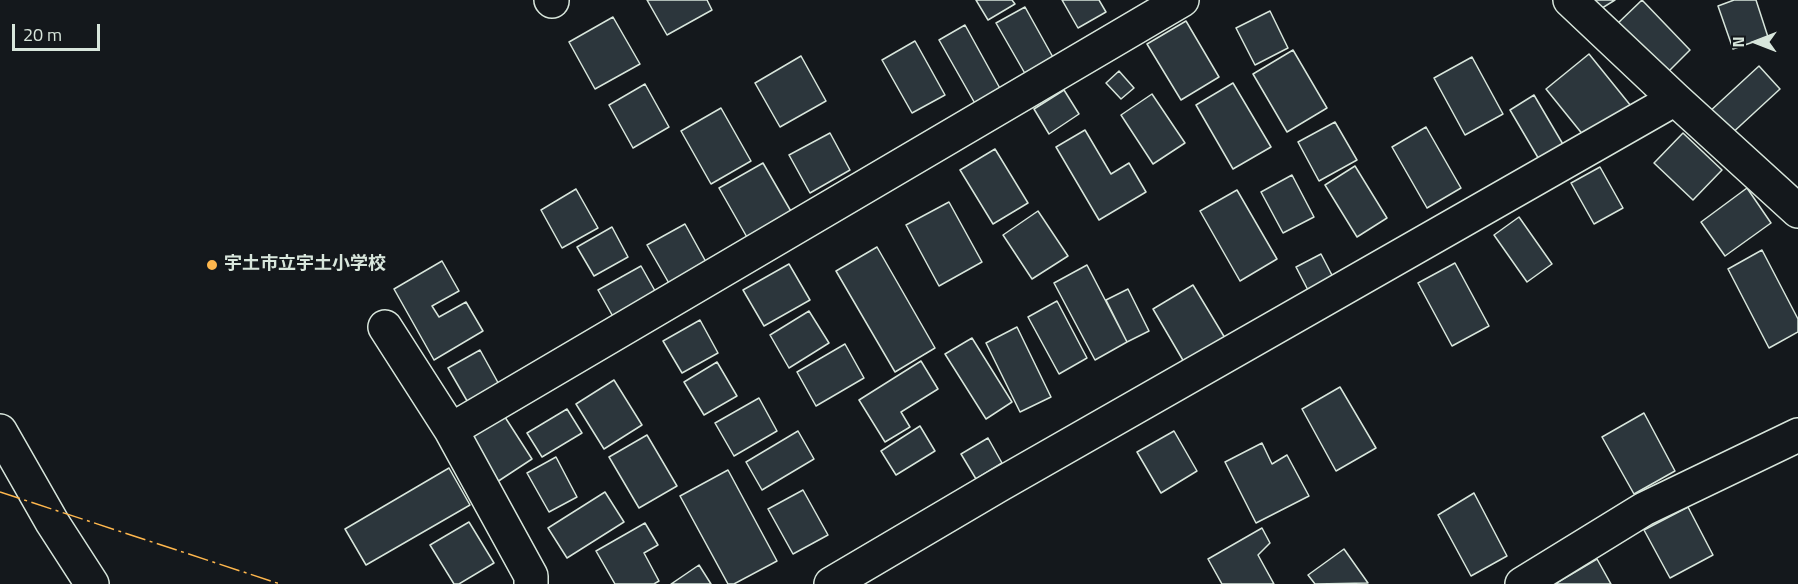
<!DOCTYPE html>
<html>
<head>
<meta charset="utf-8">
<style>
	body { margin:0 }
	#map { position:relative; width:1798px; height:584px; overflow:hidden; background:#14181c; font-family:"Titillium Web",sans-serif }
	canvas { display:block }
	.north { position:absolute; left:1726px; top:12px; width:60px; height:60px; -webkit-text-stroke:4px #14181c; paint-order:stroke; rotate:270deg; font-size:16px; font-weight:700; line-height:24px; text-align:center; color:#d8e6dc }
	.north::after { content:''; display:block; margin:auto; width:21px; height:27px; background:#d8e6dc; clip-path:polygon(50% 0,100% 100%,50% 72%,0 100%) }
	.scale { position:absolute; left:12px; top:24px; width:88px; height:27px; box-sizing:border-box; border:3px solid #d8e6dc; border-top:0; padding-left:8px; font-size:18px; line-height:21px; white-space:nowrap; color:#d8e6dc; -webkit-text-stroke:4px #14181c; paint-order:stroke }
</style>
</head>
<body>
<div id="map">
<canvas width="1798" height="584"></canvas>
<div class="north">N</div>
<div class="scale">20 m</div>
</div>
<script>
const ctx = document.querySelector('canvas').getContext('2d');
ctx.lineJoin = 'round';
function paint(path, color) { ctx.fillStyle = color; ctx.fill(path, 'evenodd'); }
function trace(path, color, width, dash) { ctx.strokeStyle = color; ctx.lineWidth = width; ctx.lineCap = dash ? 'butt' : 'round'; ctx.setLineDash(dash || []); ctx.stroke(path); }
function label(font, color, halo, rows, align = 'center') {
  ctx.font = font + ' "Titillium Web","Noto Sans JP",sans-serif'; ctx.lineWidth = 4.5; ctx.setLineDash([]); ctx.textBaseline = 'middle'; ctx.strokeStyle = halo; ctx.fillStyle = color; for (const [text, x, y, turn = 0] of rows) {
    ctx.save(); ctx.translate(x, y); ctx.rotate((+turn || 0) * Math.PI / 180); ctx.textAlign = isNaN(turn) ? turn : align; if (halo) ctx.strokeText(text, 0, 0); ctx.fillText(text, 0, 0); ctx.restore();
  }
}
const building = new Path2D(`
	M647 0H707L712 10 667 35Z
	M976 0H1012L1015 4 988 20Z
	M1062 0H1099L1106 12 1078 28Z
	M1586 0H1615L1594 13Z
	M1642 0 1690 50 1664 76 1616 25Z
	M1734 0H1756L1768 37 1733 49 1718 6Z
	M1025 7 1059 68 1031 84 996 23Z
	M1270 11 1288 48 1255 65 1236 28Z
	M613 17 640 64 595 89 569 42Z
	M1186 21 1219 77 1181 100 1147 44Z
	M965 25 1002 92 977 107 939 40Z
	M915 41 945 95 912 113 882 60Z
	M1293 50 1327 108 1287 132 1253 74Z
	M1589 54 1631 106 1588 141 1546 89Z
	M801 56 826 101 780 127 755 83Z
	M1472 57 1503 114 1465 135 1434 78Z
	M1759 66 1780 89 1729 136 1708 113Z
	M1119 71 1134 88 1121 99 1106 83Z
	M1233 83 1271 147 1233 169 1196 105Z
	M645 84 669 127 633 148 609 105Z
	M1064 90 1079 114 1049 134 1034 109Z
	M1152 94 1185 143 1153 164 1121 115Z
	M1534 95 1564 146 1540 161 1510 110Z
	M721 108 751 161 711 184 681 131Z
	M1335 122 1357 160 1319 181 1298 142Z
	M1426 127 1461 188 1427 208 1392 147Z
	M1085 130 1111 174 1129 163 1146 192 1099 220 1056 147Z
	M830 133 850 170 810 193 789 155Z
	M1683 133 1722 170 1693 200 1654 163Z
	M995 149 1028 203 993 224 960 170Z
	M763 163 796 220 752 246 719 188Z
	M1355 166 1387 218 1357 237 1325 185Z
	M1600 167 1623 208 1594 224 1571 183Z
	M1292 175 1314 217 1283 233 1261 192Z
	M1747 188 1771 223 1725 256 1701 222Z
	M576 189 598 228 562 248 541 210Z
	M1237 190 1277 259 1240 281 1200 211Z
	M949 202 982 262 939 286 906 225Z
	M1038 211 1068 256 1032 279 1003 235Z
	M1519 217 1552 264 1527 282 1494 235Z
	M685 224 711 271 674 292 647 245Z
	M612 227 628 257 594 276 577 247Z
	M877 247 935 348 895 372 836 271Z
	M1762 250 1798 319V332L1769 348 1728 269Z
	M1321 254 1335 281 1310 294 1296 267Z
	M442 261 459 291 432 306 439 317 466 302 483 331 434 360 394 289Z
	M1455 263 1489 326 1452 346 1418 283Z
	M789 264 810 300 764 326 743 290Z
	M1087 265 1127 342 1095 360 1054 283Z
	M641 266 663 305 620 329 598 290Z
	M1193 285 1225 338 1184 362 1153 309Z
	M1128 289 1149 331 1127 342 1106 300Z
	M1057 301 1087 358 1059 374 1028 317Z
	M809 311 829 343 789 368 770 335Z
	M700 320 718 353 682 373 663 341Z
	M1017 327 1051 397 1020 412 986 343Z
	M972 338 1012 402 986 419 945 354Z
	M845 344 864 378 816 406 797 372Z
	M480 350 501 388 470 406 448 368Z
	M921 361 938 389 901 412 910 427 885 442 859 400Z
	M717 362 737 396 704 415 684 382Z
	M614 380 642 425 604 449 576 404Z
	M1340 387 1376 448 1336 471 1302 409Z
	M759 398 777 431 734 456 715 423Z
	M567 409 582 433 542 457 527 433Z
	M1644 413 1675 471 1634 494 1602 437Z
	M503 414 532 459 497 482 468 438Z
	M920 426 935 451 896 475 881 451Z
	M798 431 814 459 762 490 746 462Z
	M1174 431 1197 471 1161 493 1137 452Z
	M647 435 677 486 639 508 609 457Z
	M988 438 1002 463 976 479 961 454Z
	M1262 443 1272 464 1287 455 1309 496 1256 523 1225 462Z
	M556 457 577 497 549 512 527 473Z
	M449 468 470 505 366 565 345 529Z
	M728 470 777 561 734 584H728L680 496Z
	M803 490 828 535 793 554 768 509Z
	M605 492 624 522 567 558 548 528Z
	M1474 493 1507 556 1471 576 1438 515Z
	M1688 507 1713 555 1670 578 1644 530Z
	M469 522 494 563 459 584H454L430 545Z
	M645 523 658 545 644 553 659 581 654 584H615L596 551Z
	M1262 528 1270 543 1258 555 1274 584H1222L1208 559Z
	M1344 549 1368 583 1315 584 1308 575Z
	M1597 559 1611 584H1555Z
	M699 565 711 584H671Z`);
const minor = new Path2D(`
	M551 0 552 1
	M1570 0 1675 99 1798 211
	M385 327 451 430 531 576V584
	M451 430 1182 0
	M0 431 52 522 92 584
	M831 584 999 485 1675 99
	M1522 584 1644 509 1798 435`);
const power = new Path2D(`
	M0 492 280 584`);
const markers = [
	[212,265,6,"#ffb74d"]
];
const poiNames = [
	["宇土市立宇土小学校",224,265]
];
paint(building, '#2c363c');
trace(building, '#d8e6dc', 1.5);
trace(minor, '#d8e6dc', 36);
trace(minor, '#14181c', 33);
trace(power, '#ffb74d', 1.5, [21, 4.5, 3, 4.5]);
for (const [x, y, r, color] of markers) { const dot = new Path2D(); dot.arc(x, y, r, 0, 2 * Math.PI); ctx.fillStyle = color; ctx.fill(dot); trace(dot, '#14181c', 2); }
label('bold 18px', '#d8e6dc', '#14181c', poiNames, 'left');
</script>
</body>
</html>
